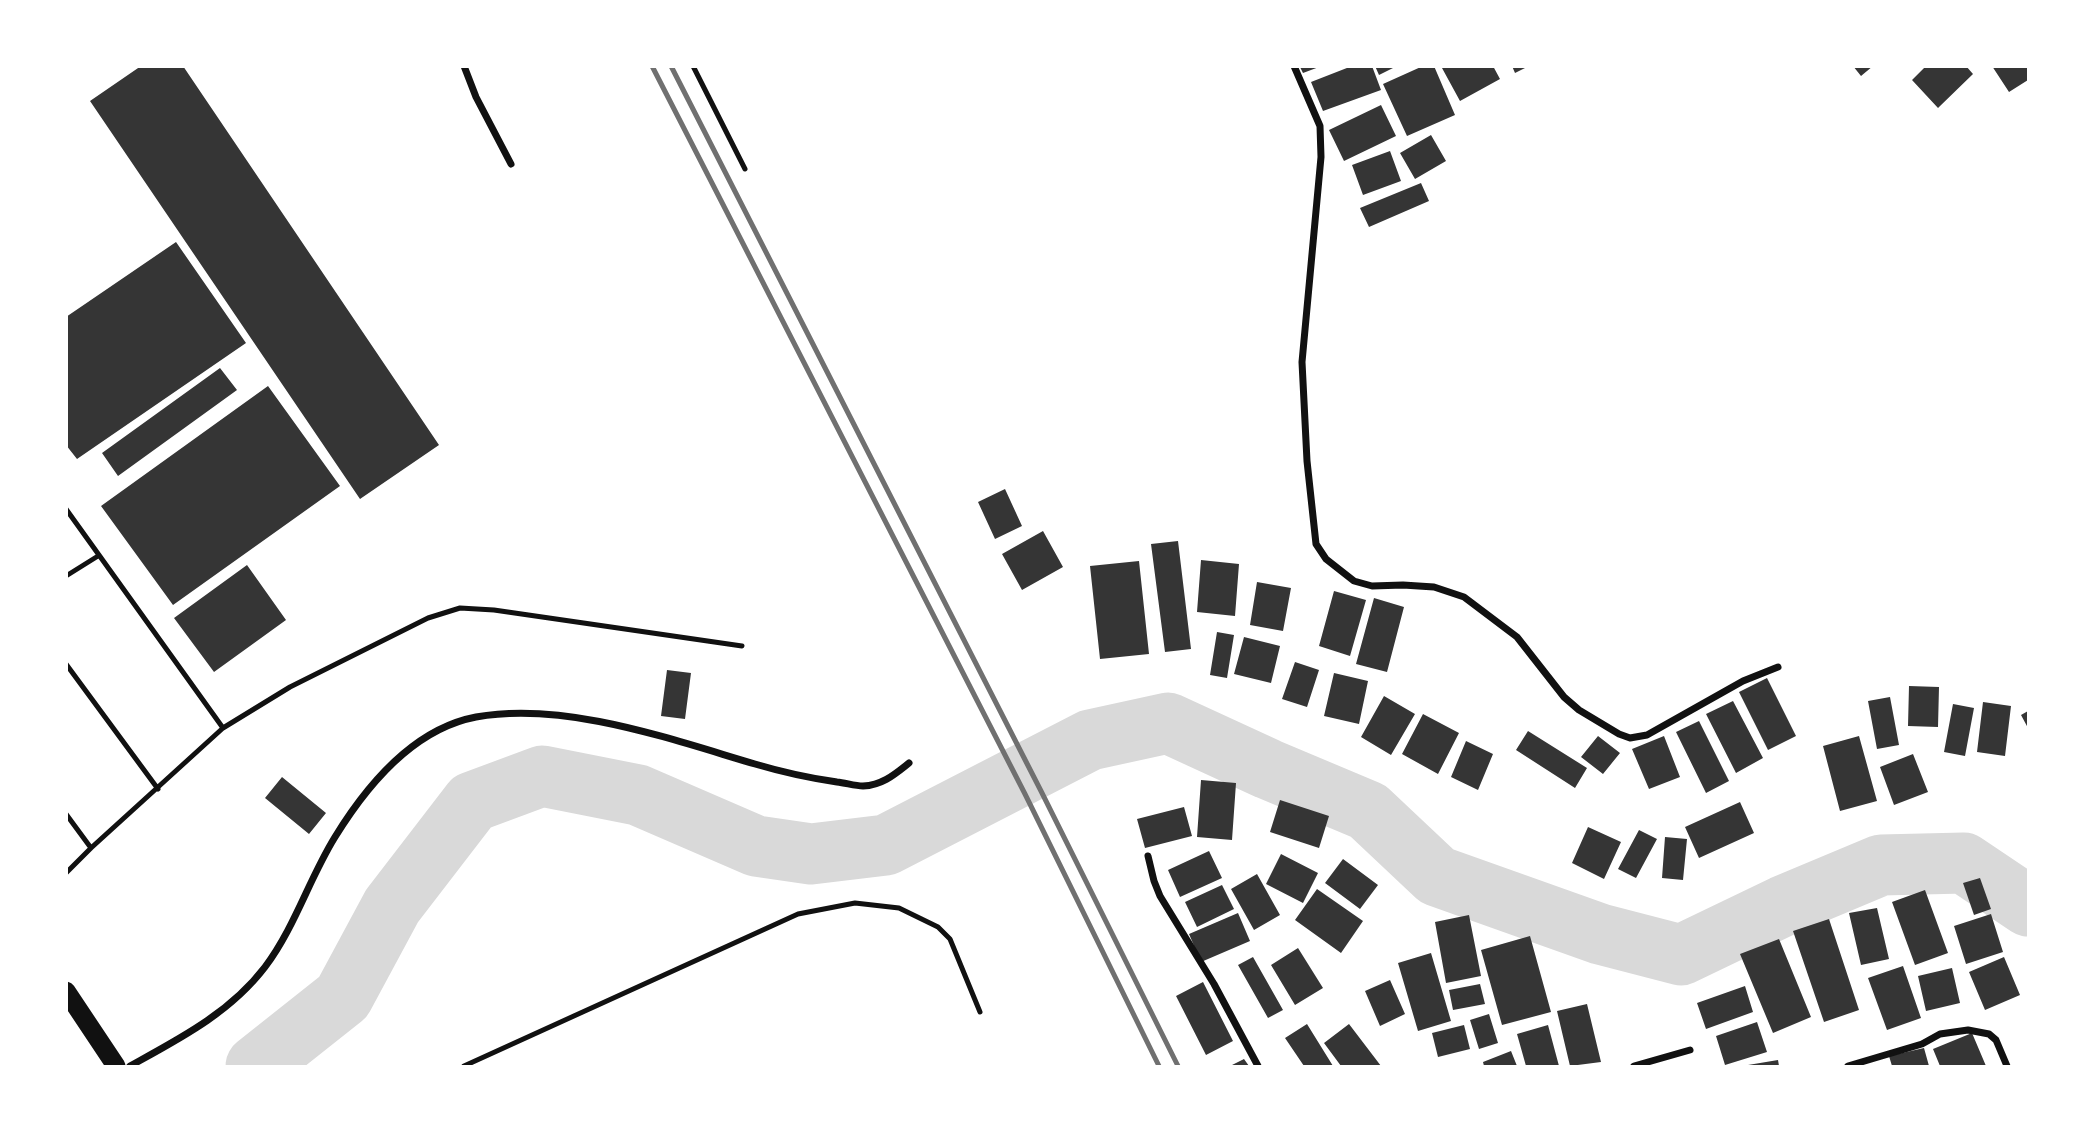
<!DOCTYPE html>
<html>
<head>
<meta charset="utf-8">
<style>
	body { margin:0 }
	#map { position:relative; width:2095px; height:1133px; overflow:hidden; background:#fff; font-family:"DM Sans",sans-serif }
	canvas { display:block }
	.frame { position:absolute; inset:0; border:68px solid #fff; pointer-events:none }
</style>
</head>
<body>
<div id="map">
<canvas width="2095" height="1133"></canvas>
<div class="frame"></div>
</div>
<script>
const ctx = document.querySelector('canvas').getContext('2d');
ctx.lineJoin = 'round';
function trace(path, color, width, dash) { ctx.strokeStyle = color; ctx.lineWidth = width; ctx.lineCap = dash ? 'butt' : 'round'; ctx.setLineDash(dash || []); ctx.stroke(path); }
function paint(path, color) { ctx.fillStyle = color; ctx.fill(path, 'evenodd'); }
const river = new Path2D(`
	M256 1066 343 997 392 906 472 802 542 776 638 795 756 846 811 854 886 845 1090 740 1168 723 1268 769 1368 811 1437 876 1600 934 1681 955 1783 906 1881 865 1964 863 2028 906`);
const building = new Path2D(`
	M141 66H183L439 445 360 499 90 101Z
	M1352 66H1372L1381 90 1323 111 1311 82Z
	M1375 66H1397L1379 75Z
	M1423 66H1434L1455 115 1407 136 1383 84Z
	M1444 66H1493L1500 79 1460 101 1442 68Z
	M1512 66H1529L1515 73Z
	M1853 66H1873L1861 76Z
	M1926 66H1966L1973 74 1938 108 1912 80Z
	M1992 66H2028V80L2009 92Z
	M1300 67H1319L1303 73Z
	M1381 105 1396 136 1344 161 1329 130Z
	M1431 135 1446 161 1415 179 1400 153Z
	M1390 151 1401 181 1363 195 1352 165Z
	M1421 183 1429 201 1369 227 1360 208Z
	M176 242 246 343 77 459 66 445V317Z
	M220 368 237 390 118 476 102 453Z
	M268 386 340 486 173 605 101 506Z
	M1005 489 1022 526 995 539 978 502Z
	M1043 531 1063 567 1022 590 1002 554Z
	M1178 541 1191 649 1165 652 1151 544Z
	M1201 560 1239 564 1235 616 1197 612Z
	M1139 561 1149 654 1100 659 1090 566Z
	M247 565 286 620 214 672 174 618Z
	M1257 582 1291 588 1283 631 1250 625Z
	M1334 591 1366 600 1350 656 1319 646Z
	M1374 598 1404 607 1387 672 1356 664Z
	M1217 632 1234 635 1227 678 1210 675Z
	M1244 637 1280 646 1271 683 1234 674Z
	M1295 662 1319 670 1307 707 1282 699Z
	M667 670 691 673 685 719 661 716Z
	M1334 673 1368 681 1359 724 1324 716Z
	M1767 678 1796 736 1768 750 1739 692Z
	M1909 686 1939 687 1938 727 1908 726Z
	M1384 696 1415 714 1391 755 1361 737Z
	M1890 697 1899 745 1877 749 1868 701Z
	M1733 701 1763 758 1736 773 1706 714Z
	M1983 702 2011 706 2005 756 1977 752Z
	M1953 704 1974 708 1965 756 1944 752Z
	M2028 711V728L2021 715Z
	M1423 714 1459 733 1438 774 1402 754Z
	M1699 721 1729 781 1706 793 1676 732Z
	M1528 731 1587 768 1575 788 1516 750Z
	M1598 736 1620 753 1603 774 1581 757Z
	M1664 736 1680 777 1649 789 1632 749Z
	M1859 736 1877 801 1840 811 1823 746Z
	M1466 741 1493 754 1478 790 1451 777Z
	M1913 754 1928 792 1894 805 1880 767Z
	M282 777 326 813 309 834 265 798Z
	M1201 780 1236 783 1232 840 1197 837Z
	M1280 800 1329 816 1319 848 1270 832Z
	M1740 802 1754 833 1699 858 1685 827Z
	M1184 807 1192 836 1145 848 1137 819Z
	M1588 827 1621 842 1604 879 1572 863Z
	M1639 830 1657 839 1636 878 1618 869Z
	M1665 837 1687 839 1683 880 1662 878Z
	M1209 851 1222 878 1180 897 1168 870Z
	M1281 854 1318 873 1303 903 1266 884Z
	M1343 859 1378 885 1360 909 1325 883Z
	M1257 874 1280 915 1254 930 1231 889Z
	M1980 878 1991 909 1974 915 1963 883Z
	M1222 885 1234 909 1197 927 1185 902Z
	M1317 889 1363 921 1341 953 1295 920Z
	M1925 890 1948 953 1915 965 1892 902Z
	M1877 908 1889 959 1861 965 1849 913Z
	M1238 913 1250 941 1201 962 1189 934Z
	M1991 914 2003 952 1966 964 1954 926Z
	M1469 915 1481 976 1446 983 1435 922Z
	M1829 919 1859 1010 1824 1022 1793 931Z
	M1530 936 1551 1012 1502 1025 1481 950Z
	M1779 939 1811 1017 1773 1033 1740 954Z
	M1298 948 1323 988 1295 1005 1271 965Z
	M1431 953 1451 1021 1418 1031 1398 963Z
	M1253 957 1283 1010 1268 1018 1238 965Z
	M2004 957 2020 995 1985 1010 1969 972Z
	M1903 966 1921 1018 1887 1030 1868 978Z
	M1952 968 1960 1003 1926 1011 1918 976Z
	M1390 980 1405 1014 1380 1026 1365 991Z
	M1203 982 1233 1041 1206 1055 1176 996Z
	M1480 984 1485 1004 1453 1010 1449 990Z
	M1745 986 1753 1012 1706 1029 1697 1003Z
	M1587 1004 1601 1062 1570 1066 1557 1011Z
	M1489 1014 1498 1043 1479 1049 1470 1020Z
	M1757 1022 1767 1052 1725 1065 1716 1036Z
	M1307 1024 1333 1066H1304L1285 1038Z
	M1349 1024 1381 1066H1341L1324 1043Z
	M1464 1025 1470 1049 1438 1057 1432 1033Z
	M1548 1025 1559 1066H1526L1517 1034Z
	M1972 1033 1986 1066H1940L1933 1049Z
	M1924 1048 1929 1066H1892L1889 1056Z
	M1511 1051 1517 1066H1484L1483 1062Z
	M1244 1059 1249 1066H1230Z
	M1778 1060 1779 1066H1749L1748 1065Z`);
const service = new Path2D(`
	M693 66 745 169
	M66 509 223 728
	M66 576 98 556
	M66 664 158 789
	M66 814 91 848
	M66 873 91 848 223 728 290 687 428 618 460 608 494 610 742 646
	M464 1066 798 914 855 903 899 908 938 927 950 939 980 1012`);
const minor = new Path2D(`
	M464 66 476 97 511 164
	M1294 66 1320 126 1321 157 1302 362 1307 461 1316 544 1326 559 1354 581 1372 586 1403 585 1434 587 1464 597 1517 637 1564 697 1579 710 1619 734 1630 738 1647 735 1743 681 1778 667
	M1148 856 1154 881 1160 896 1214 984 1258 1066
	M130 1066C179 1039 230 1013 265 967 295 927 309 879 335 837 367 785 413 729 476 717 565 701 670 739 755 764 782 772 809 778 837 782 846 783 855 786 863 786 883 785 895 774 909 763
	M1634 1066 1690 1050
	M1848 1066 1922 1044 1940 1034 1968 1030 1989 1034 1996 1040 2007 1066`);
const trunk = new Path2D(`
	M66 991 116 1066`);
const rail = new Path2D(`
	M652 66 1025 794 1159 1066
	M671 66 1041 791 1178 1066`);
trace(river, '#d9d9d9', 61);
paint(building, '#353535');
trace(service, '#111', 5);
trace(minor, '#111', 7);
trace(trunk, '#111', 19);
trace(rail, '#707070', 5);
</script>
</body>
</html>
